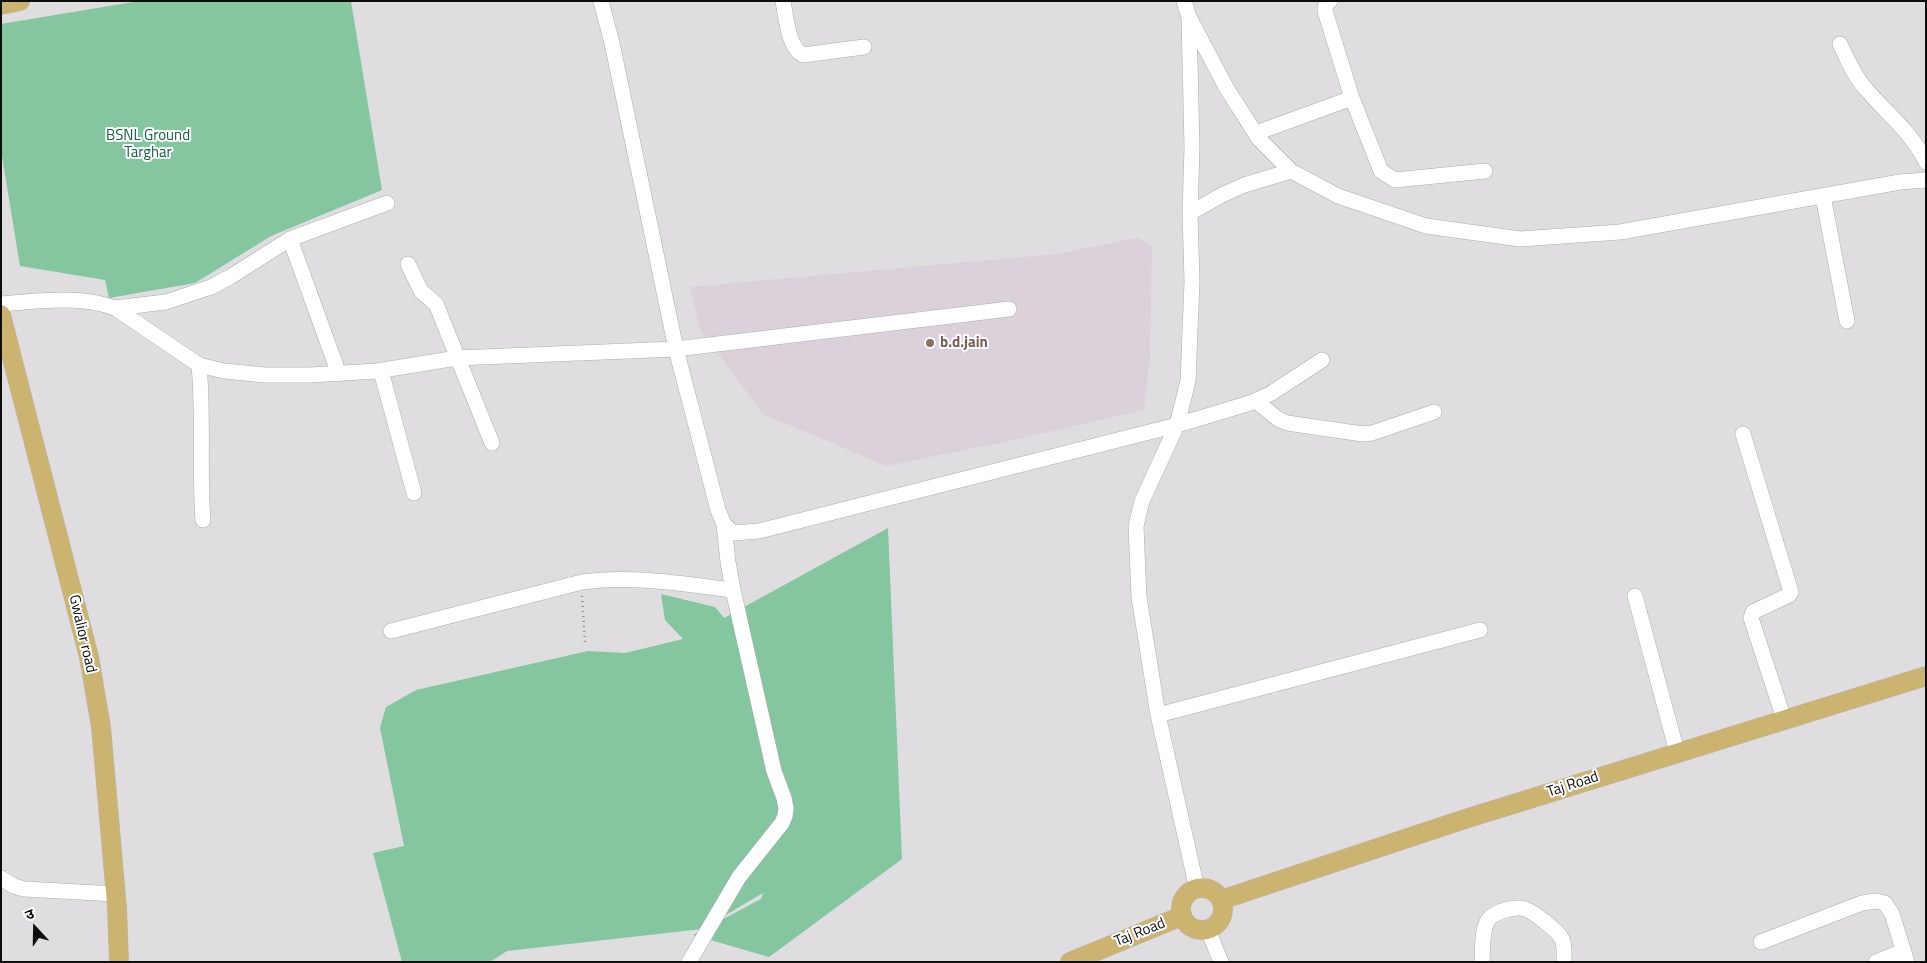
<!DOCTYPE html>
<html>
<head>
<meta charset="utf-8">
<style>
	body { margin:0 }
	#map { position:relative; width:1927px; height:963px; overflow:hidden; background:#e0dde1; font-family:"Titillium Web","Noto Sans Devanagari",sans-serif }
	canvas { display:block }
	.frame { position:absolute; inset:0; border:2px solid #0e0d0e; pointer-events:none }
	.north { position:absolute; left:10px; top:903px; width:50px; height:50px; -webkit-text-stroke:4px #fff; paint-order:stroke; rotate:339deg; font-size:14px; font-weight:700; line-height:20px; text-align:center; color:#0e0d0e }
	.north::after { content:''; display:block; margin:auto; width:18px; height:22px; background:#0e0d0e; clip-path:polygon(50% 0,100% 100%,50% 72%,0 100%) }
</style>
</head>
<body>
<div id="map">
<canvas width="1927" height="963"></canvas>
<div class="frame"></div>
<div class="north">उ</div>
</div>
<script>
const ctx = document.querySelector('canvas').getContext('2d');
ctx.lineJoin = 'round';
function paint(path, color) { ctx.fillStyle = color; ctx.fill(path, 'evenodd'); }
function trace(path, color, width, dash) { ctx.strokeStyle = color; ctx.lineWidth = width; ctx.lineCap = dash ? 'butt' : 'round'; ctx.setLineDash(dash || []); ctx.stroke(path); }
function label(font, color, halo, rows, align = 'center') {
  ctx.font = font + ' "Titillium Web",sans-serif'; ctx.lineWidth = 4; ctx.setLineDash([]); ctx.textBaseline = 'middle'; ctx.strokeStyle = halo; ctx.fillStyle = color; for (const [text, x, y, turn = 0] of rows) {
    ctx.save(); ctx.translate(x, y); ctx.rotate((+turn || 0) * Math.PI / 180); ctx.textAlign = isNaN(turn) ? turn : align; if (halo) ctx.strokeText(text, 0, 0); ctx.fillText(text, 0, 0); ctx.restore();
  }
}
const built = new Path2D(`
	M1137 238 1152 245 1150 357 1144 410 1009 441 886 466 763 414 699 328 690 287 1057 254Z`);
const green = new Path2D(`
	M139 1H351L382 190 271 236 195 283 109 298 105 280 20 266 1 150V24Z
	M888 528 902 859 769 957 693 935 761 899 763 893 702 929 507 951 490 962H402L373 853 404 846 380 728 386 707 416 690 588 651 625 653 683 639 665 620 661 594 715 607 724 618Z`);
const path = new Path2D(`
	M582 596 585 643`);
const minor = new Path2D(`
	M601 1 612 43 676 349 718 510 724 524 733 533 759 531 1177 425 1250 403 1270 394 1322 360
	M783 1C786 16 788 48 803 55L864 47
	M1184 1 1189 17 1227 89 1259 139 1291 171 1338 196 1426 226 1520 239 1620 232 1900 182 1926 180
	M1330 1 1327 3 1325 7V11L1352 98 1381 171 1395 180 1485 171
	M1189 17 1192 148 1190 213 1192 282 1188 381 1177 425 1142 501 1136 526 1139 597 1158 715 1197 889
	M1840 44C1847 59 1854 75 1865 88 1886 113 1911 131 1926 162
	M1256 133 1352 98
	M1823 196 1847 321
	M1190 213 1222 195 1244 185 1291 171
	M290 239 339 374
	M408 264 421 291 436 304 492 443
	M1 304C38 301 80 295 115 308L199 365 224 371 265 375H310L377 371 457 358 676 349 1009 309
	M115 308 166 302 211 287 230 277 290 239 387 203
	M199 365C204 417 199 468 203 520
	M381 371 414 493
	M1256 401 1278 419 1287 423 1363 434 1372 433 1434 412
	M1743 434 1791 592 1789 595 1753 612 1751 618 1784 719
	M1635 596 1677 752
	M391 631 582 582C632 575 683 584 733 590
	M1158 715 1480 630
	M1 878 14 886 24 889 116 894
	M1208 930 1221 962
	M1761 942 1862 903 1876 901 1885 903 1892 914 1907 962
	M689 962 739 877 782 823 785 816 786 808 784 798 774 771 733 590 728 562 724 524
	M1482 962C1483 950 1481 929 1489 919 1495 911 1516 906 1525 909 1534 912 1558 931 1562 939 1565 946 1564 954 1564 962
	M1876 962 1903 951`);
const major = new Path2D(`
	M1 5 20 1
	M1 315 89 657 101 727 117 908 119 962
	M1181 909a21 21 0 1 1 42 0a21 21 0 1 1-42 0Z
	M1221 900 1465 819 1926 676
	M1070 962 1182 916`);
const markers = [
	[930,343,5,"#8d6e63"]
];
const parkNames = [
	["BSNL Ground",148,136],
	["Targhar",148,153]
];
const educationNames = [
	["b.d.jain",940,343]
];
const streetNames = [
	["Gwalior road",82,634,77],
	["Taj Road",1573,785,-18],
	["Taj Road",1140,933,-22]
];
paint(built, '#dad1db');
paint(green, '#83c6a0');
trace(minor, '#aeabae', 16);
trace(major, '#bcbbbc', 20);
trace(path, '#8c898c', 2.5, [1, 4]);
trace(minor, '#fff', 15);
trace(major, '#cbb370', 19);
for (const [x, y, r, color] of markers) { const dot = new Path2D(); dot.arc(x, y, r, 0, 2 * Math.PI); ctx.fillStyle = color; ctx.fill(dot); trace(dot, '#fff', 2); }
label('15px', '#15603e', '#fff', parkNames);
label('bold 15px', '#785e54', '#fff', educationNames, 'left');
label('15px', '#0e0d0e', '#fff', streetNames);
</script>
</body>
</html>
